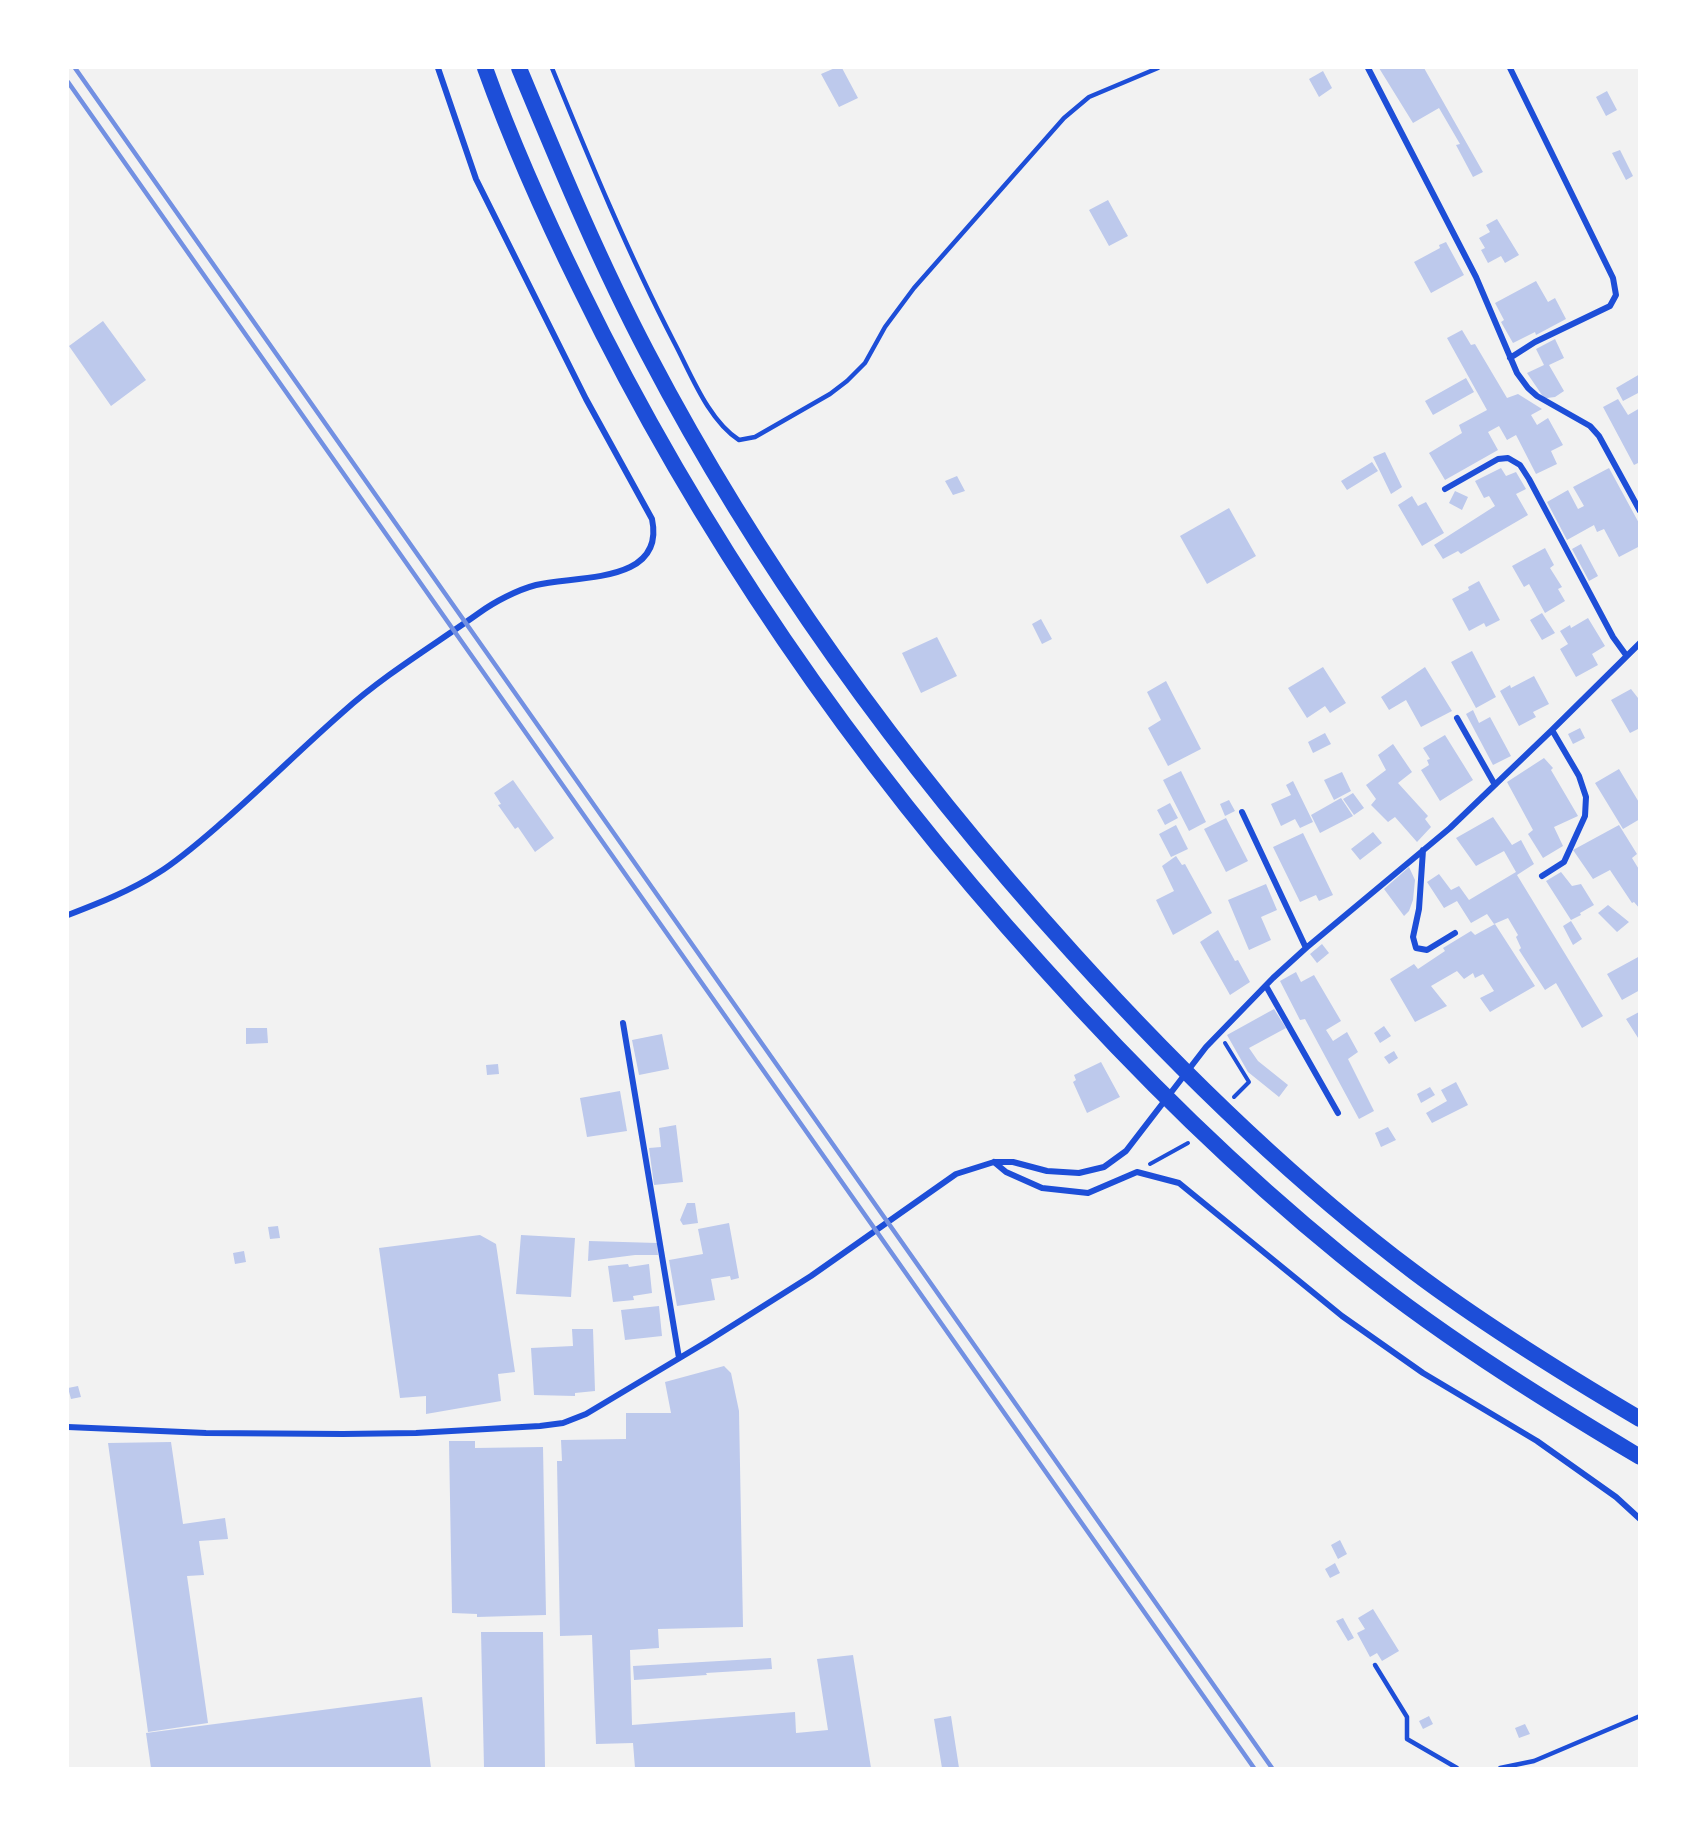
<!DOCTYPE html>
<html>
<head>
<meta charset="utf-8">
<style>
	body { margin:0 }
	#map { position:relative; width:1707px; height:1836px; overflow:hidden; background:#f2f2f2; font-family:"Varela Round",sans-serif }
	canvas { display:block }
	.frame { position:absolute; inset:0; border:69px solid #fff; pointer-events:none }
</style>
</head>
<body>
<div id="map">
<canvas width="1707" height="1836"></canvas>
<div class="frame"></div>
</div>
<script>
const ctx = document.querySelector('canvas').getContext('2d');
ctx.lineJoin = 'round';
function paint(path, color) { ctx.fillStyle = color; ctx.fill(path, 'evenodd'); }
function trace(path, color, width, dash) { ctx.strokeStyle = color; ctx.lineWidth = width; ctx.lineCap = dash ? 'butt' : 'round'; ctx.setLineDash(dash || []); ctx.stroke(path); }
const building = new Path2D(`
	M835 68H842L858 98 839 107 821 74Z
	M1379 68H1424L1483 172 1473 177 1456 145 1460 144 1439 108 1413 123Z
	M1323 71 1332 88 1319 97 1309 79Z
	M1607 91 1617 110 1606 116 1596 97Z
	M1620 150 1633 176 1626 180 1612 153Z
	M1108 200 1128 236 1109 246 1089 210Z
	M1497 219 1519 255 1505 263 1501 256 1488 263 1481 250 1485 248 1479 238 1490 232 1486 225Z
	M1446 242 1464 275 1431 293 1414 262 1440 248 1439 245Z
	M1536 281 1548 302 1555 298 1566 319 1536 335 1535 332 1513 343 1501 322 1504 320 1495 303Z
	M103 321 146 380 111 406 69 346Z
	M1462 330 1471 345 1475 344 1507 398 1518 394 1542 409 1531 415 1537 425 1548 418 1563 445 1551 451 1557 464 1536 474 1516 435 1507 440 1499 426 1488 432 1498 450 1445 480 1429 453 1462 433 1459 425 1487 410 1447 338Z
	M1555 339 1564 358 1549 365 1564 391 1555 397 1547 398H1544L1527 373 1544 365 1536 349Z
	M1640 374V392L1623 401 1616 388Z
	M1466 378 1474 392 1433 415 1425 401Z
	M1618 399 1628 415 1640 408V462L1634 465 1603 407Z
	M1385 452 1402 487 1391 494 1373 457Z
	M1372 462 1378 471 1347 490 1341 481Z
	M1501 468 1506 476 1516 472 1526 489 1516 494 1528 515 1461 554 1458 551 1443 559 1434 545 1495 506 1489 496 1484 498 1475 481Z
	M1609 468 1640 525V546L1619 557 1604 529 1597 532 1594 525 1567 540 1547 502 1568 490 1578 509 1584 506 1573 487Z
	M957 476 965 491 953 495 945 481Z
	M1455 491 1468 497 1462 510 1449 503Z
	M1412 496 1418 506 1426 502 1444 533 1422 546 1398 505Z
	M1229 508 1256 556 1207 584 1180 536Z
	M1581 544 1598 576 1589 581 1572 549Z
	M1545 548 1554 565 1550 568 1562 587 1558 589 1565 601 1545 613 1529 584 1524 587 1512 566Z
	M1479 581 1500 620 1486 627 1484 623 1469 631 1452 599 1469 590 1468 587Z
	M1542 613 1555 633 1542 640 1530 620Z
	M1588 618 1605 646 1592 654 1598 665 1576 677 1560 649 1568 644 1560 631 1570 625 1571 628Z
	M1041 619 1052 639 1042 644 1032 624Z
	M937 637 957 676 921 693 902 653Z
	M1472 651 1496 697 1476 708 1451 662Z
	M1323 667 1346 703 1330 713 1325 706 1307 718 1288 688Z
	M1425 667 1452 711 1421 727 1406 700 1389 710 1381 697Z
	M1534 676 1549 704 1533 712 1536 717 1519 726 1500 691 1510 685 1511 688Z
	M1166 681 1201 749 1168 766 1148 728 1161 720 1147 692Z
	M1631 689 1638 698H1640V728L1630 733 1611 700Z
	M1473 710 1479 723 1490 717 1511 756 1493 765 1466 714Z
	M1580 728 1585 738 1573 744 1568 734Z
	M1325 733 1331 744 1313 753 1308 742Z
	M1445 735 1473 780 1440 801 1421 770 1429 765 1427 760 1430 759 1423 748Z
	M1393 744 1412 772 1398 783 1428 816 1425 819 1431 827 1417 842 1395 817 1388 822 1371 805 1376 799 1366 785 1386 770 1378 755Z
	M1544 758 1553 768 1551 770 1578 816 1554 827 1563 846 1543 858 1528 834 1533 830 1507 782Z
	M1619 769 1640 804V819L1623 829 1595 783Z
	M1181 771 1206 822 1189 831 1163 780Z
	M1342 772 1351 791 1334 800 1324 780Z
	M513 780 554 838 535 852 518 827 515 829 498 805 501 804 494 793Z
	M1293 781 1313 822 1300 828 1295 819 1281 826 1271 804 1291 795 1286 785Z
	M1353 793 1364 808 1354 815 1343 799Z
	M1341 798 1353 816 1320 833 1311 815Z
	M1229 800 1235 811 1225 816 1220 804Z
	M1170 803 1178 818 1165 825 1157 810Z
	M1493 817 1512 845 1521 840 1534 864 1517 875 1603 1016 1582 1028 1556 983 1545 990 1519 950 1521 948 1516 937 1518 935 1508 918 1494 924 1487 914 1471 923 1457 901 1444 908 1427 882 1439 874 1451 890 1459 886 1469 900 1516 872 1504 851 1476 866 1456 838Z
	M1226 818 1248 861 1226 872 1204 829Z
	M1176 825 1188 849 1171 857 1159 834Z
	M1619 825 1637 854 1632 858 1640 871V909L1634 902 1632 903 1610 870 1593 879 1573 850Z
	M1373 832 1382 843 1360 860 1351 849Z
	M1303 833 1333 895 1319 901 1316 895 1300 902 1273 847Z
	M1176 856 1182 865 1185 864 1212 913 1173 935 1156 900 1174 891 1162 866Z
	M1409 867 1415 880 1413 900 1409 911 1404 916 1384 889Z
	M1561 872 1572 886 1581 884 1594 905 1580 913 1581 915 1571 920 1546 881Z
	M1266 884 1277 910 1261 917 1271 940 1249 950 1228 900Z
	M1608 905 1629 922 1617 932 1598 913Z
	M1571 921 1582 939 1573 945 1563 926Z
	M1495 924 1535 986 1490 1012 1480 998 1494 991 1483 974 1475 978 1473 973 1464 979 1457 971 1431 986 1447 1006 1415 1022 1390 979 1414 964 1418 969 1445 951 1443 948 1471 931 1475 935Z
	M1218 930 1235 961 1238 960 1250 982 1230 995 1200 942Z
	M1322 944 1329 953 1317 963 1310 954Z
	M1640 956V990L1622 1000 1607 974Z
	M1296 972 1301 982 1314 975 1341 1021 1326 1030 1333 1041 1347 1032 1358 1052 1348 1059 1374 1111 1359 1119 1305 1019 1300 1020 1280 981Z
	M1274 1009 1286 1028 1249 1048 1258 1061 1288 1085 1279 1097 1248 1072 1227 1035Z
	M1639 1012 1640 1014V1041L1626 1019Z
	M1384 1026 1391 1036 1380 1043 1374 1033Z
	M246 1028H267L268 1043 246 1044Z
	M662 1034 669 1069 639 1075 632 1040Z
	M1394 1051 1398 1058 1389 1064 1384 1057Z
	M1101 1062 1120 1097 1087 1113 1073 1082 1076 1080 1074 1075Z
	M498 1064 499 1074 487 1075 486 1065Z
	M1456 1082 1468 1105 1432 1123 1426 1113 1447 1101 1441 1090Z
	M1430 1087 1435 1095 1421 1103 1417 1094Z
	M620 1091 627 1131 587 1137 580 1098Z
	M676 1125 683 1182 654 1185 649 1148 661 1147 659 1128Z
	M1388 1127 1396 1140 1381 1147 1375 1133Z
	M687 1203H695L698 1223 683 1225 680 1220Z
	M729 1223 739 1278 731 1280 730 1276 711 1279 715 1300 677 1306 669 1260 703 1254 698 1229Z
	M278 1226 280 1238 270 1239 268 1227Z
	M480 1235 496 1244 515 1372 498 1374 501 1401 426 1414V1396L400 1398 379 1248Z
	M521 1235 575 1238 571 1297 516 1294Z
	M589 1241 657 1243 658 1255H635L588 1261Z
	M244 1251 246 1262 235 1264 233 1253Z
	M628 1264 629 1267 649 1264 652 1293 633 1296 634 1300 613 1302 608 1266Z
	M659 1306 662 1336 625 1340 621 1310Z
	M572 1329H593L595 1391 575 1393V1396L534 1395 531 1348 573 1346Z
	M724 1366 731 1373 739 1411 743 1627 658 1629 659 1648 630 1650 632 1725 795 1712 796 1733 828 1730 817 1659 853 1655 871 1768H635L633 1743 596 1744 592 1635 560 1636 557 1461H562L561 1440 626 1439V1413H671L665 1382Z
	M78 1386 81 1397 71 1399 68 1388Z
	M449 1441H475V1448L543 1447 546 1615 477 1617V1614L452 1613Z
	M171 1442 183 1524 225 1518 228 1539 199 1541 204 1575 187 1576 208 1723 148 1732 108 1443Z
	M1340 1540 1347 1554 1338 1559 1331 1545Z
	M1335 1563 1340 1573 1330 1578 1325 1569Z
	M1373 1609 1399 1651 1382 1661 1377 1653 1370 1657 1357 1633 1365 1629 1358 1618Z
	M1343 1618 1354 1638 1348 1641 1336 1621Z
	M481 1632H543L545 1768H484Z
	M771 1658 772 1669 706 1673 707 1675 634 1680 633 1666Z
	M422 1697 431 1768H151L146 1733Z
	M951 1716 959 1768H942L934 1719Z
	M1429 1716 1433 1724 1423 1729 1419 1721Z
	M1525 1724 1530 1734 1519 1738 1515 1728Z`);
const path = new Path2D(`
	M1225 1043 1249 1082 1234 1097
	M1150 1164 1188 1143`);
const service = new Path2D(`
	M552 68C590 161 628 253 674 342 691 374 708 420 739 440L755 437 830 394 847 381 865 363 885 327 914 288 1064 118 1089 97 1158 68
	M1375 1665 1407 1717V1739L1457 1768
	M1500 1768 1534 1761 1640 1716`);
const minor = new Path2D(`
	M1368 68 1476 277 1517 373 1528 388 1537 396 1590 426 1599 436 1640 511
	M1510 68 1613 278 1616 295 1610 306 1535 342 1510 358
	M1445 489 1498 459 1508 458 1520 465 1529 479 1613 637 1626 655
	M1457 718 1495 785
	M1242 812 1306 948
	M1423 850 1419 909 1413 937 1416 948 1427 950 1455 933
	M1542 876 1564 862 1585 816 1586 797 1579 776 1552 730
	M68 915C99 903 130 891 158 873 182 858 204 838 226 819 266 784 303 747 343 712 384 675 434 645 479 613 494 602 517 590 536 585 575 575 666 585 652 519L586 399 476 179 438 68
	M1266 986 1338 1113
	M623 1023 679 1358
	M994 1162 1006 1172 1042 1188 1088 1193 1137 1172 1179 1183 1342 1316 1423 1373 1537 1441 1616 1497 1640 1519
	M68 1427 206 1433 343 1434 416 1433 540 1426 563 1423 586 1414 708 1341 811 1276 956 1174 994 1162H1013L1047 1171 1079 1173 1104 1167 1126 1151 1206 1047 1273 978 1306 948 1450 828 1552 730 1640 643`);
const trunk = new Path2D(`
	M485 68C512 143 545 217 580 288 701 537 856 761 1042 966 1135 1070 1233 1167 1341 1255 1434 1331 1536 1395 1640 1457
	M519 68C559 164 599 261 648 354 762 572 908 771 1073 953 1178 1069 1289 1178 1414 1272 1486 1326 1562 1373 1640 1419`);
const rail = new Path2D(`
	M75 68 1272 1768
	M68 82 1254 1768`);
paint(building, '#bdc9ec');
trace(path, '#1d4ed8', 4);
trace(service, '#1d4ed8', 4.5);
trace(minor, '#1d4ed8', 6);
trace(trunk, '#1d4ed8', 16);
trace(rail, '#7290e2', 4.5);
</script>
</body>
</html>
